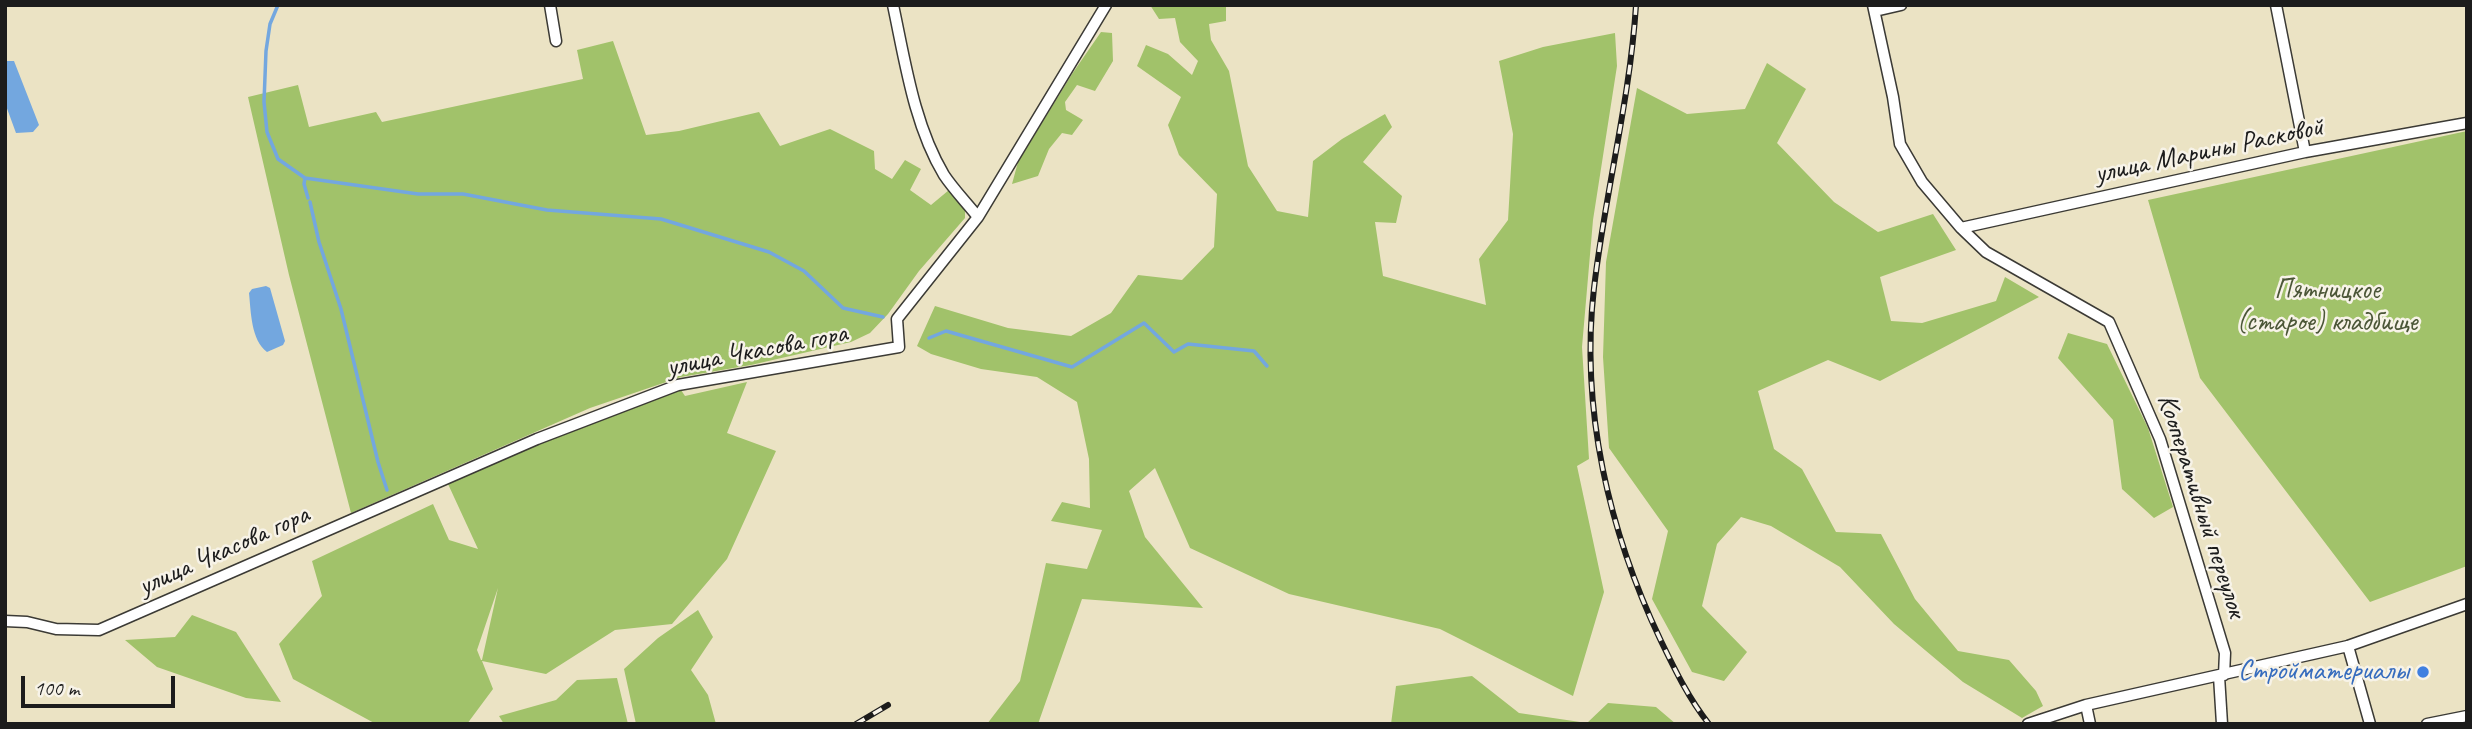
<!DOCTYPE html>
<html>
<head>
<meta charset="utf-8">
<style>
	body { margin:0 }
	#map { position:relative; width:2472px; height:729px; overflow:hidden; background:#ebe3c4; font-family:Caveat,sans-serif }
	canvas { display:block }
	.frame { position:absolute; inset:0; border:7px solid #1c1c1c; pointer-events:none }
	.scale { position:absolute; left:21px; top:676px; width:154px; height:32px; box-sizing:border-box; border:4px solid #1c1c1c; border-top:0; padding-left:9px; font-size:21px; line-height:24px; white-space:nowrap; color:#1c1c1c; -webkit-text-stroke:5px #f7f3e8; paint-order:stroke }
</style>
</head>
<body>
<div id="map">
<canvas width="2472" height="729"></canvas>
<div class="frame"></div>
<div class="scale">100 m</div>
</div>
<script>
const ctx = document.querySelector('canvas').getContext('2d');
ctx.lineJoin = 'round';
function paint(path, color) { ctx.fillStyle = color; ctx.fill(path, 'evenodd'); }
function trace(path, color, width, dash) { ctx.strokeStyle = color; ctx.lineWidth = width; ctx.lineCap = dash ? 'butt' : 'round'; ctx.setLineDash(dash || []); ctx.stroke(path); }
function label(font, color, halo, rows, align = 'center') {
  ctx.font = font + ' Caveat,sans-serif'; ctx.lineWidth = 5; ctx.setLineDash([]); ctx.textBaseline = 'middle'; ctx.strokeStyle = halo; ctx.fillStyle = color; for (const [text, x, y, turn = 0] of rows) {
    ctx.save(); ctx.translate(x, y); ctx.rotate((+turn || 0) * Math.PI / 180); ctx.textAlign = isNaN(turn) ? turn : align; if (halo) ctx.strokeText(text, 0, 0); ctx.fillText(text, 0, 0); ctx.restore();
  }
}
const green = new Path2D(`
	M1150 5H1226V21L1209 24 1211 40 1229 71 1248 166 1277 211 1308 217 1313 161 1342 139 1385 114 1392 127 1363 162 1402 196 1396 223 1375 222 1383 276 1486 305 1479 259 1508 220 1513 134 1499 61 1543 47 1615 33 1617 66 1593 220 1582 347 1589 459 1577 466 1604 592 1573 696 1440 629 1289 594 1190 548 1155 468 1129 491 1145 537 1203 608 1082 599 1038 724H987L1020 681 1046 563 1087 569 1102 530 1051 521 1062 502 1090 508 1089 459 1077 402 1037 377 981 369 931 354 917 346 935 306 1008 328 1071 336 1111 313 1138 275 1182 280 1214 247 1217 194 1179 155 1168 125 1181 97 1137 66 1146 45 1168 54 1192 75 1198 61 1180 42 1175 18 1159 19Z
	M1101 32 1112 33 1113 61 1095 91 1077 85 1065 102 1066 110 1083 120 1072 135 1062 133 1049 149 1038 176 1012 184 1018 162 1072 74Z
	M613 41 646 135 679 131 759 112 780 146 830 129 874 151 875 169 892 179 905 160 921 169 910 190 931 205 949 190 965 210V218L919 271 888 314 870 333 851 342 751 365 681 377 590 408 351 513 289 275 248 97 298 85 309 127 376 112 382 122 583 79 577 50Z
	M1767 63 1806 89 1777 143 1834 202 1878 232 1933 214 1956 250 1880 277 1891 321 1922 323 1996 301 2005 277 2039 297 1880 381 1828 360 1758 391 1774 449 1802 469 1836 532 1881 534 1915 599 1958 651 2009 660 2036 691 2043 706 2022 718 1963 682 1894 624 1840 567 1771 526 1741 517 1717 544 1702 606 1747 652 1724 681 1692 672 1652 599 1668 531 1609 448 1603 357 1606 262 1637 88 1687 114 1745 109Z
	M2467 131V566L2370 602 2200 378 2148 200Z
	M2068 333 2107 344 2148 428 2173 507 2154 518 2122 489 2113 420 2058 358Z
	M747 382 727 433 776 451 727 559 672 624 615 630 546 674 482 661 493 689 467 724H376L293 679 279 644 322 596 312 561 433 504 449 540 478 549 448 484C524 450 601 412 681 390L685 396ZM498 588 482 660H481L477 650Z
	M698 610 713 637 691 670 708 695 716 724H636L624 669 658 638Z
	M192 615 236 632 281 702 246 698 157 667 125 640 175 637Z
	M1472 676 1519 713 1587 723 1608 703 1656 707 1676 724H1391L1396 686Z
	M617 678 628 724H504L499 716 556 700 577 680Z`);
const water = new Path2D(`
	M5 61H14L39 125 33 132 16 133 5 103Z
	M266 286 270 288 285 341 283 345 267 352C251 340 251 312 249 293L252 289Z`);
const stream = new Path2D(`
	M278 5 270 24 266 51 264 102 267 132 278 159 305 178 418 194H463L547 210 661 219 769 252 804 271 843 308 883 317
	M305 178 304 184 308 198
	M310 202 319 242 341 309 378 462 387 490
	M929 338 946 331 1072 367 1144 323 1174 352 1188 344 1254 351 1267 366`);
const minor = new Path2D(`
	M550 5 556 41
	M893 5C905 61 914 125 944 175 954 190 967 203 978 217
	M1873 5 1893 97 1900 144 1922 182 1961 228 1986 252 2109 322 2160 439 2225 653 2224 675
	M2276 5 2305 152
	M1875 11 1901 5
	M1961 228 2305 152 2467 123
	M5 621 27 622 56 629 99 630 537 439 678 385 899 347 897 319 978 217 1106 5
	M2348 646 2370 724
	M2219 676 2222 724
	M2086 705 2090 724
	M2028 724 2086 705 2348 646 2467 604
	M2427 724 2467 716`);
const rail = new Path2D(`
	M1636 5C1630 100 1605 193 1594 288 1580 409 1609 532 1661 641 1675 670 1689 699 1709 724
	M856 724 888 705`);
const markers = [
	[2423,672,7,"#3f7fe0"]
];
const streetNames = [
	["улица Марины Расковой",2209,151,-12],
	["улица Чкасова гора",757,351,-11],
	["Кооперативный переулок",2201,506,72],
	["улица Чкасова гора",224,551,-24]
];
const parkNames = [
	["Пятницкое",2327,291],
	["(старое) кладбище",2327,323]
];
const shopNames = [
	["Стройматериалы",2409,672]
];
paint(green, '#a1c26a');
paint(water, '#73a7df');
trace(stream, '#73a7df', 3.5);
trace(minor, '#3b3a35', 13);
trace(minor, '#fff', 10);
trace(rail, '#1c1c1c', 6);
trace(rail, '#f7f3e8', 3.5, [10]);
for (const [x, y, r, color] of markers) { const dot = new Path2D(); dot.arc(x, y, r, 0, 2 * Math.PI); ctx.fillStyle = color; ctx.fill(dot); trace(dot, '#f7f3e8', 2.5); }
label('28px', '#1c1c1c', '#f7f3e8', streetNames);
label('28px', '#4b5637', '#f7f3e8', parkNames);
label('28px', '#366cbe', '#f7f3e8', shopNames, 'right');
</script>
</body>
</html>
